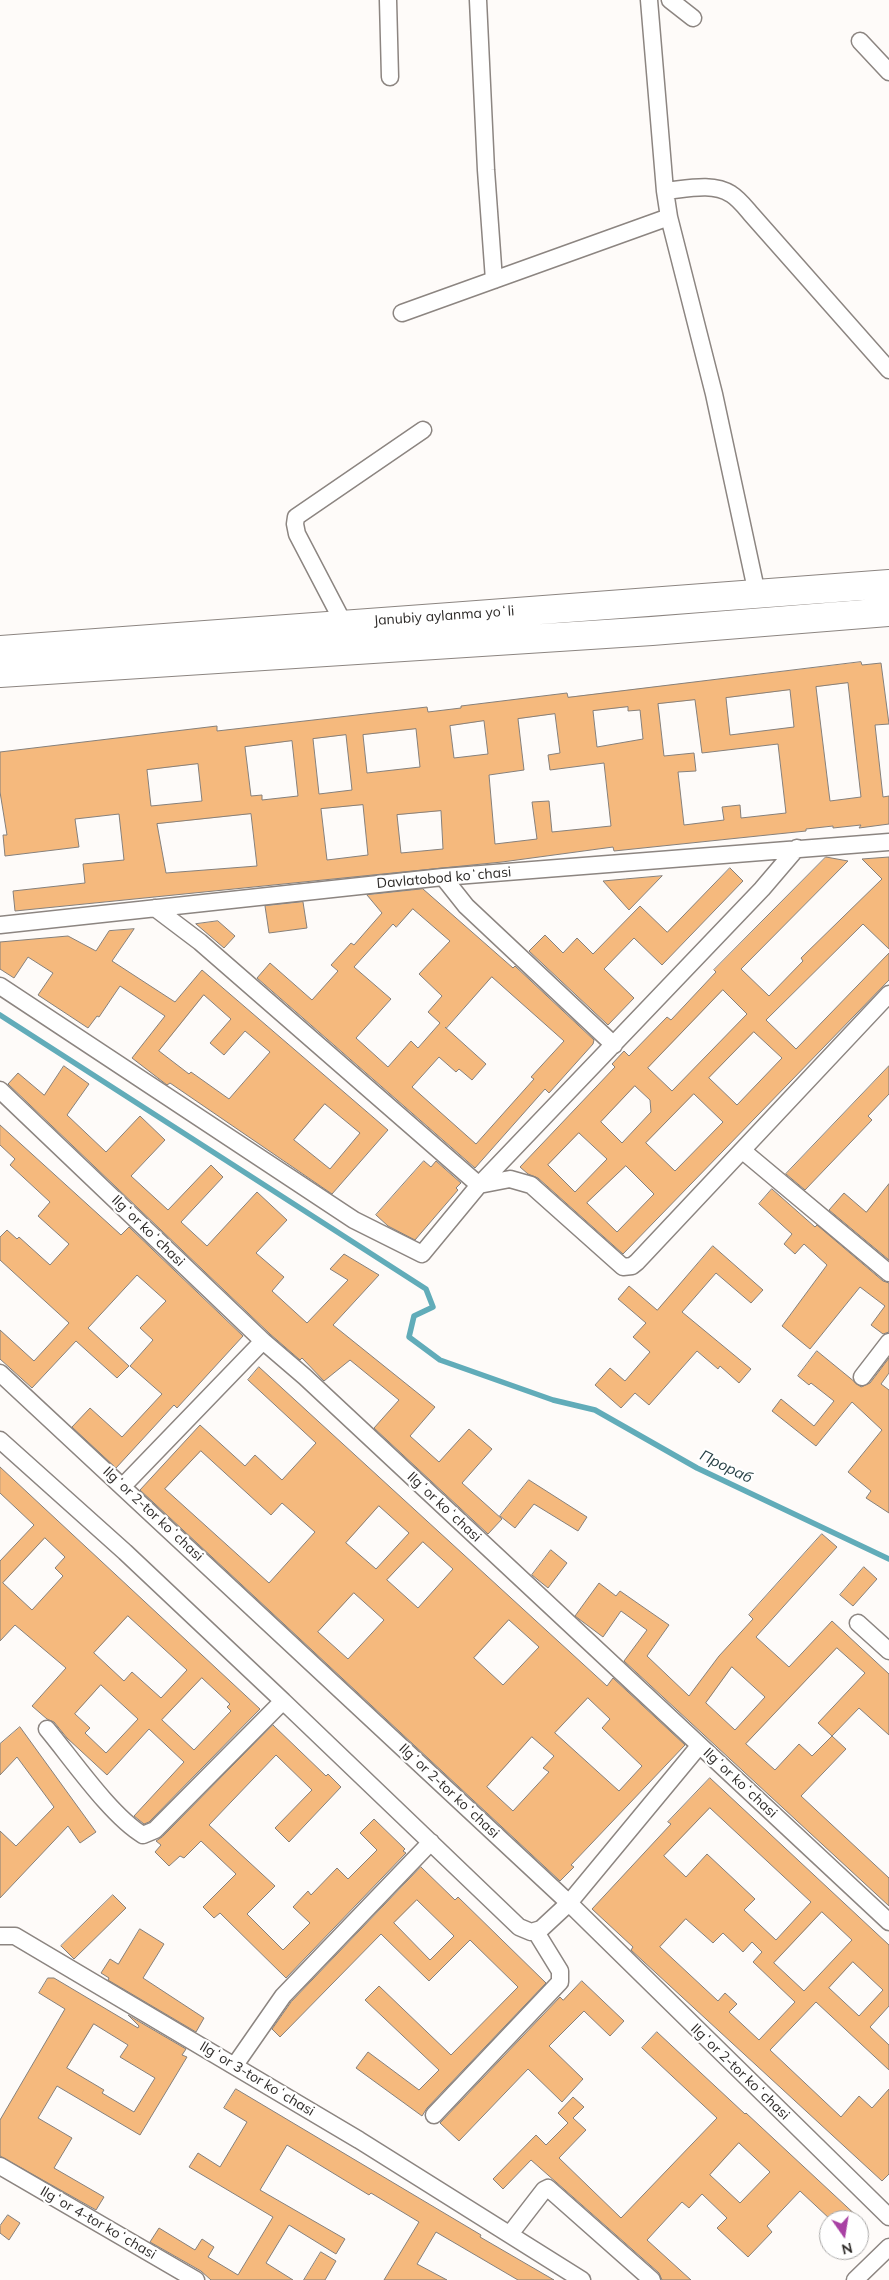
<!DOCTYPE html>
<html>
<head>
<meta charset="utf-8">
<style>
	body { margin:0 }
	#map { position:relative; width:889px; height:2280px; overflow:hidden; background:#fefbf9; font-family:Mulish,sans-serif }
	canvas { display:block }
	.north { position:absolute; left:819px; top:2210px; width:50px; height:50px; box-sizing:border-box; background:#fff; border:1px solid #abaaa9; border-radius:50%; rotate:167deg; font-size:14px; font-weight:700; line-height:20px; text-align:center; color:#2e2b29 }
	.north::after { content:''; display:block; margin:auto; width:18px; height:22px; background:#a941a4; clip-path:polygon(50% 0,100% 100%,50% 72%,0 100%) }
</style>
</head>
<body>
<div id="map">
<canvas width="889" height="2280"></canvas>
<div class="north">N</div>
</div>
<script>
const ctx = document.querySelector('canvas').getContext('2d');
ctx.lineJoin = 'round';
function trace(path, color, width, dash) { ctx.strokeStyle = color; ctx.lineWidth = width; ctx.lineCap = dash ? 'butt' : 'round'; ctx.setLineDash(dash || []); ctx.stroke(path); }
function paint(path, color) { ctx.fillStyle = color; ctx.fill(path, 'evenodd'); }
function label(font, color, halo, rows, align = 'center') {
  ctx.font = font + ' Mulish,sans-serif'; ctx.lineWidth = 4.5; ctx.setLineDash([]); ctx.textBaseline = 'middle'; ctx.strokeStyle = halo; ctx.fillStyle = color; for (const [text, x, y, turn = 0] of rows) {
    ctx.save(); ctx.translate(x, y); ctx.rotate((+turn || 0) * Math.PI / 180); ctx.textAlign = isNaN(turn) ? turn : align; if (halo) ctx.strokeText(text, 0, 0); ctx.fillText(text, 0, 0); ctx.restore();
  }
}
const stream = new Path2D(`
	M0 1015 426 1289 433 1307 414 1316 409 1337 440 1360 553 1400 595 1410 697 1468 889 1559`);
const building = new Path2D(`
	M861 662 862 665 881 663 889 724 875 725 883 797 889 796V824L859 828 861 825 833 828V826L806 829V831L614 851 613 847 502 862 15 911 13 891 85 883 83 864 124 860 119 814 75 819 79 847 5 856 3 835H7L0 792V752L217 726V731L427 707 428 712 461 708V706L567 693 568 697ZM848 683 861 797 830 801 816 687ZM790 690 794 727 730 735 726 698ZM695 700 702 753 778 744 786 813 741 818 740 805 722 807 724 820 684 825 678 772 696 771 694 753 664 756 658 704ZM628 707V711L640 710 643 739 597 747 593 711ZM555 714 560 753 548 755 550 770 604 763 611 826 552 832 549 801 532 802 537 839 495 844 489 775 524 770 518 719ZM484 721 488 754 454 758 450 726ZM416 729 420 767 367 773 363 735ZM346 735 352 790 319 794 313 739ZM292 741 298 796 262 800V795L251 796 245 747ZM198 764 202 801 151 806 147 770ZM363 805 368 855 327 860 321 809ZM441 811 443 849 401 853 397 815ZM251 814 257 866 166 873 157 824Z
	M826 857 848 861 741 969 769 996 803 961 801 958 882 879 862 859 889 857V949L863 924 766 1020 796 1049 889 953V980L623 1254 538 1178 528 1174 520 1167 615 1067 612 1064 624 1051 629 1056 667 1017 671 1020 716 972 714 970ZM723 990 747 1014 672 1091 648 1068ZM754 1032 782 1058 737 1105 709 1078ZM635 1086 650 1100 651 1112 622 1143 601 1122ZM694 1094 723 1122 675 1171 646 1143ZM579 1133 607 1159 575 1192 548 1165ZM626 1166 654 1194 617 1232 587 1203Z
	M730 868 743 881 662 965 634 938 604 969 634 998 608 1025 529 951 545 935 563 953 577 938 593 954 640 906 667 932Z
	M662 876 629 910 603 881 625 879Z
	M423 889 513 968 515 966 594 1040 593 1044 549 1093 545 1089 475 1168 257 978 270 963 312 1000 338 971 331 965 351 943 354 945 382 913 367 895ZM413 909 450 941 419 974 442 996 428 1012 440 1023 418 1048 411 1041 388 1067 356 1038 391 999 354 967 393 924 396 927ZM492 977 564 1041 531 1077 534 1079 476 1144 412 1087 439 1057 456 1072 459 1069 472 1080 486 1064 445 1027 446 1028Z
	M303 902 307 928 269 933 265 906Z
	M218 921 235 936 224 948 196 924Z
	M134 929 112 961 175 1002 202 970 388 1130 332 1194 170 1083 167 1085 132 1058 165 1016 120 986 99 1017 97 1016 88 1028 38 995 53 973 28 957 14 978 0 969V942L68 936 96 951 109 931ZM204 995 231 1019 210 1043 224 1055 245 1031 270 1052 229 1099 191 1072 189 1074 159 1051ZM325 1104 360 1133 330 1169 294 1140Z
	M64 1066 89 1084 67 1115 106 1152 140 1116 165 1140 131 1176 168 1210 211 1165 223 1177 181 1222 207 1246 257 1192 287 1220 256 1253 284 1277 272 1291 307 1323 348 1280 330 1269 344 1254 379 1275 333 1325 435 1407 410 1436 439 1462 469 1429 492 1449 462 1483 502 1519 488 1534 374 1428 399 1400 350 1360 324 1381 302 1358 300 1360 270 1334 8 1084 18 1073 44 1095Z
	M889 1066V1094L868 1116 872 1120 805 1190 786 1174Z
	M0 1125 121 1235 129 1227 243 1336 177 1408 174 1405 116 1468 72 1427 90 1408 122 1437 162 1394 130 1366 153 1340 140 1328 166 1301 137 1275 88 1328 129 1366 117 1378 76 1341 32 1388 0 1359V1330L34 1361 69 1323 0 1260V1237L7 1230 17 1239 19 1237 50 1265 69 1244 38 1216 50 1202 10 1165 15 1159 0 1145Z
	M424 1161 431 1167 436 1161 461 1183 456 1188 458 1190 415 1240 388 1226 376 1215Z
	M889 1184V1260L829 1210 844 1193 866 1212Z
	M772 1189 815 1227 817 1225 883 1281 889 1283V1332L883 1334 871 1325 885 1306 860 1287 810 1349 782 1326 827 1265 804 1244 795 1254 784 1244 792 1234 759 1204Z
	M713 1246 763 1290 751 1303 716 1273 682 1312 751 1369 739 1383 720 1366 718 1369 697 1351 649 1405 635 1393 621 1408 595 1385 610 1368 625 1381 650 1352 633 1337 646 1323 618 1299 629 1286 657 1310Z
	M817 1351 861 1387 870 1383 889 1358V1373L881 1384 889 1390V1513L866 1498 871 1491 848 1472 882 1430 852 1402 816 1446 772 1411 781 1399 814 1426 834 1401 811 1383 809 1385 798 1376Z
	M259 1367 607 1686 613 1678 685 1745 571 1865 574 1867 560 1881 140 1490 200 1425 245 1466 255 1455 282 1480 316 1443 248 1380ZM201 1451 271 1515 282 1503 315 1532 269 1583 165 1489ZM379 1506 409 1533 376 1569 346 1543ZM423 1542 453 1569 418 1608 387 1580ZM354 1593 384 1620 348 1659 318 1632ZM509 1620 539 1647 503 1685 474 1658ZM588 1698 610 1719 602 1728 642 1766 619 1791 555 1733ZM532 1737 554 1756 543 1768 549 1772 513 1811 487 1787Z
	M0 1467 260 1709 149 1822 144 1824 134 1816 184 1762 149 1729 107 1775 67 1738 54 1722 47 1719 32 1706 66 1668 15 1625 0 1641V1561L34 1525 0 1493ZM45 1538 65 1557 55 1568 63 1576 32 1610 3 1583ZM128 1616 187 1670 161 1698 132 1672 124 1681 94 1653ZM202 1678 230 1704 227 1707 231 1711 194 1750 162 1720ZM101 1685 138 1719 106 1753 85 1733 90 1728 75 1714Z
	M529 1480 587 1517 578 1531 534 1504 515 1528 500 1516Z
	M822 1534 837 1547 756 1637 789 1667 832 1621 889 1674V1735L859 1708 832 1736 846 1749 801 1796 889 1878V1906L624 1661 647 1630 621 1611 603 1637 575 1616 599 1583 616 1596 620 1591 669 1625 647 1656 689 1696 719 1656 753 1619 749 1615ZM837 1648 865 1673 818 1723 832 1736 812 1756 799 1744 775 1770 746 1744ZM732 1667 765 1697 735 1730 706 1703Z
	M551 1550 567 1563 548 1588 532 1575Z
	M864 1567 877 1579 853 1606 840 1595Z
	M273 1725 326 1776 328 1774 341 1787 289 1842 275 1828 312 1790 276 1755 209 1825 275 1886 247 1914 283 1950 310 1923 293 1907 308 1891 311 1895 337 1868 348 1879 377 1850 360 1833 374 1819 405 1849 403 1851 406 1853 286 1978 220 1913 214 1918 203 1907 236 1874 201 1841 184 1858 180 1856 169 1866 155 1852 161 1845 156 1841 162 1837Z
	M20 1727 96 1832 80 1843 68 1826 0 1898V1831L16 1846 54 1807 17 1757 0 1775V1744Z
	M710 1778 889 1945V2006L870 2027 889 2045V2070L816 2002 770 2050 841 2117 859 2096 872 2108 889 2089V2174L882 2181 631 1950 633 1947 592 1909 671 1824 668 1822ZM710 1808 811 1902 776 1940 744 1910 755 1899 707 1854 686 1877 664 1856ZM822 1912 852 1940 804 1991 774 1963ZM686 1919 713 1943 723 1933 743 1952 752 1942 762 1952 753 1962 795 2002 759 2040 729 2012 737 2004 725 1993 718 2001 660 1947ZM853 1962 883 1990 859 2016 829 1988Z
	M421 1867 455 1900 458 1897 546 1983 427 2108 422 2116 356 2068 368 2052 419 2090 439 2070 365 2000 379 1986 451 2055 518 1987 470 1940 429 1981 381 1934 280 2037 272 2029 291 2002ZM417 1900 454 1936 430 1960 394 1923Z
	M113 1895 126 1908 74 1959 61 1946Z
	M140 1929 164 1944 143 1978 204 2018 196 2032 108 1980 109 1978 101 1973 110 1959 118 1964Z
	M48 1978H54L138 2028 139 2026 128 2015 186 2049 182 2055 187 2057 140 2135 57 2086 38 2118 72 2138 54 2168 104 2197 96 2210 0 2156V2120L65 2009 39 1993ZM94 2024 128 2045 120 2057 155 2078 134 2112 102 2093 104 2090 67 2068Z
	M582 1981 624 2021 610 2036 584 2011 549 2046 583 2079 562 2102 528 2069 459 2141 440 2123 560 1997 563 2000Z
	M657 2032 745 2114 746 2113 861 2220H831L800 2191 767 2226 772 2232 748 2257 717 2228 727 2218 702 2194 689 2208 682 2202 647 2240 691 2280H662L659 2273 531 2160 503 2189 493 2179 536 2135 546 2145 568 2123 558 2113 573 2097 584 2107 573 2118 586 2130 559 2158 621 2218 717 2118 642 2048ZM739 2143 770 2172 740 2203 710 2175Z
	M236 2089 481 2235 480 2237 554 2280H518L436 2232 417 2264 447 2280H384L419 2222 371 2193 369 2195 287 2145 260 2190 345 2239 336 2254 289 2225 266 2263 293 2280H211L201 2271 150 2242 159 2228 195 2250 202 2239 214 2247 208 2257 238 2275 273 2217 189 2167 198 2153 220 2167 247 2122 224 2108Z
	M8 2215 20 2223 9 2240 0 2233V2226Z
	M321 2252 336 2261 325 2280H304Z`);
const minor = new Path2D(`
	M388 0 390 77
	M478 0 486 170 494 280
	M649 0 665 191 669 217 714 394 757 594
	M670 0 693 18
	M860 41 889 72
	M665 191C686 189 713 182 731 194 739 199 745 207 751 214L889 370
	M402 313 669 217
	M344 624 297 534 295 524 296 517 423 430
	M443 877 466 906 614 1045
	M155 908 200 942 479 1185 510 1179 531 1185 623 1267 632 1266 637 1262 889 994
	M0 925 443 877 889 842
	M0 986 354 1220 422 1254 479 1185 762 889 797 848
	M0 1090 263 1341 305 1377 889 1922
	M743 1151 889 1273
	M0 1373 569 1903 889 2217
	M862 1377 889 1342
	M0 1440 125 1552 283 1701
	M123 1486 263 1341
	M858 1623 889 1651
	M47 1729C72 1759 111 1816 143 1835L155 1830 283 1701 519 1927 531 1932 541 1929 569 1903 699 1746
	M0 1936H15L359 2140 582 2280
	M235 2065 283 1996 431 1842
	M434 2115 560 1982V1971L536 1932
	M0 2166 196 2280
	M510 2234 544 2190 548 2188 652 2280
	M855 2280 889 2247`);
const trunk = new Path2D(`
	M0 650C296 630 593 605 889 584
	M0 673 652 631 889 612`);
const streetNames = [
	["Janubiy aylanma yoʻli",444,616,-4],
	["Davlatobod koʻchasi",444,878,-5],
	["Ilgʻor koʻchasi",148,1231,44],
	["Ilgʻor koʻchasi",444,1507,43],
	["Ilgʻor 2-tor koʻchasi",153,1514,43],
	["Ilgʻor koʻchasi",740,1783,43],
	["Ilgʻor 2-tor koʻchasi",449,1791,43],
	["Ilgʻor 2-tor koʻchasi",740,2072,44],
	["Ilgʻor 3-tor koʻchasi",257,2079,31],
	["Ilgʻor 4-tor koʻchasi",98,2223,30]
];
const waterNames = [
	["Прораб",726,1467,26]
];
trace(stream, '#61acb9', 5.5);
paint(building, '#f5b97d');
trace(building, '#86807b', 1);
trace(minor, '#8c8581', 19);
trace(trunk, '#8c8581', 30);
trace(minor, '#fff', 16);
trace(trunk, '#fff', 28);
label('14px', '#2e2b29', '#fff', streetNames);
label('italic 15px', '#274045', '#fff', waterNames);
</script>
</body>
</html>
